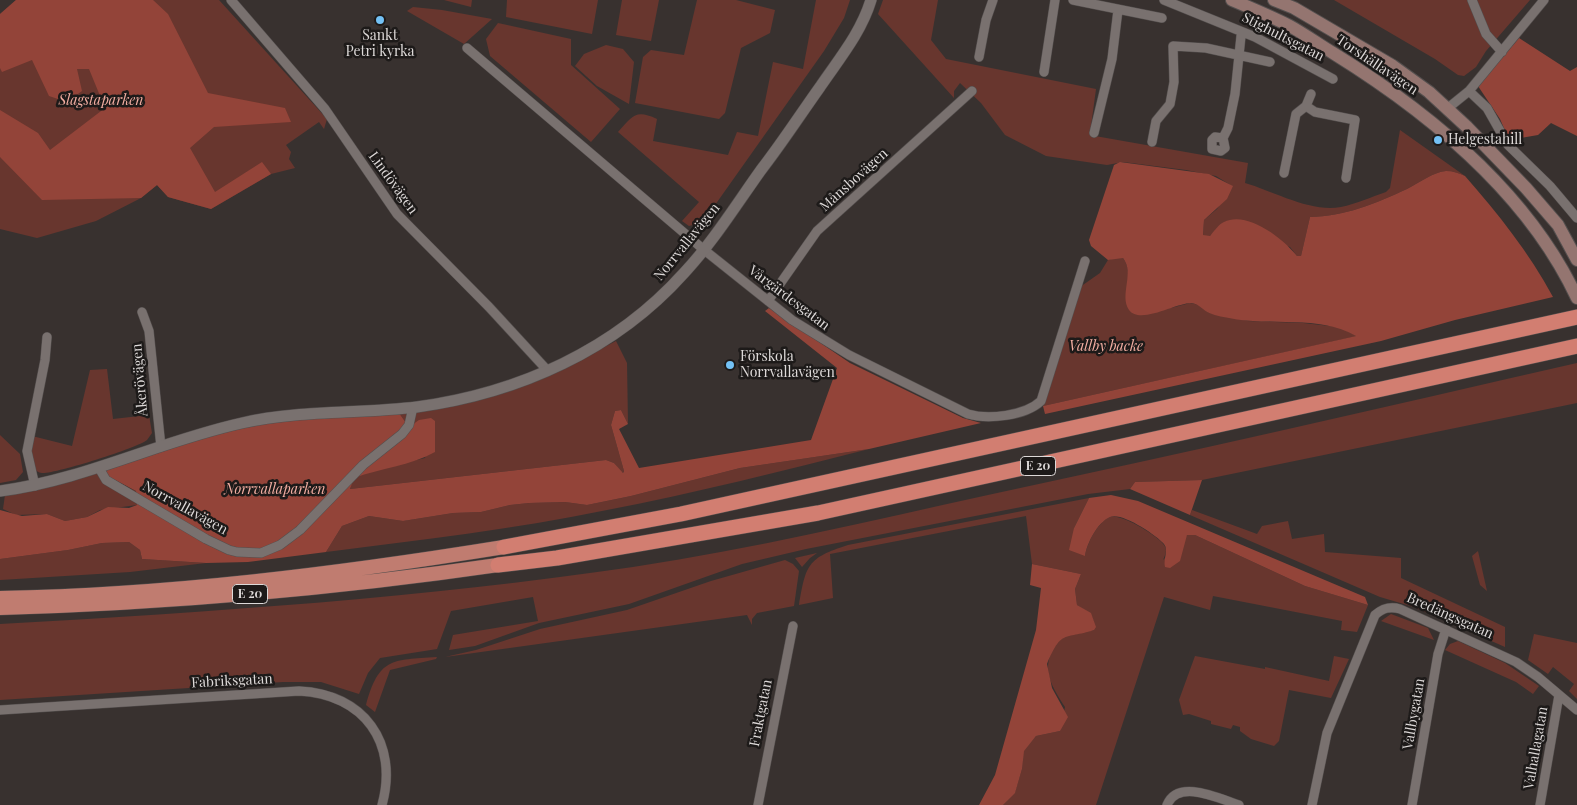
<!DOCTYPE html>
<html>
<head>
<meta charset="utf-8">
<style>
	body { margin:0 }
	canvas { display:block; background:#38312f }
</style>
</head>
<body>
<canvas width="1577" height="805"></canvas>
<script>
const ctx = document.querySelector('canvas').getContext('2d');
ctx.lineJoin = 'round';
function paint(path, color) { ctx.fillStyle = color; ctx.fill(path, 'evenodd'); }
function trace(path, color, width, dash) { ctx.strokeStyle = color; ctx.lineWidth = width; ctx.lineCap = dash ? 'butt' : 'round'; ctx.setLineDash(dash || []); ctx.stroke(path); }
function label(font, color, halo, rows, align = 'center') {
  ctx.font = font + ' "Playfair Display",serif'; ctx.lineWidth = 5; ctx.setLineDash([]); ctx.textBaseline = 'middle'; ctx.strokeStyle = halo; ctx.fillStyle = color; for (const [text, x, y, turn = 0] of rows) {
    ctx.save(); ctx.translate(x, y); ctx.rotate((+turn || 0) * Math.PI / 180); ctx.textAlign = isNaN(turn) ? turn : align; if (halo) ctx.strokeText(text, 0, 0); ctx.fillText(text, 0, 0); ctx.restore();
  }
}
const green = new Path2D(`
	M16 0H219L327 119 324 129 319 122 286 145 291 152 289 159 295 168 271 174 211 209 168 197 157 185 141 198 96 221 37 238 0 229V14Z
	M444 0H472L471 7Z
	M507 0H598L592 34 506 17Z
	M622 0H659L651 41 616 35Z
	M697 0H736L775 10 770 33 741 48 725 113 719 119 635 103 643 57 651 50 684 55Z
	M816 0H850L844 18 824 51 703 222 689 226 682 221 699 202 618 132C633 116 635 109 657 119L653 141 728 155 737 132 758 136 773 62 803 69Z
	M883 0H938L931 40 946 59 1096 89 1091 126 1095 136 1248 163 1245 183C1273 191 1311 213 1341 207 1356 204 1371 197 1386 192L1390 188 1400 130 1465 176C1459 173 1453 171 1446 171 1433 172 1419 183 1407 189 1377 203 1343 217 1310 217L1301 256H1297L1290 247 1218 227 1210 236 1206 237 1203 235 1204 220 1217 209 1232 186 1216 176 1186 170 1123 162 1107 165 1046 156 1005 135 981 103 960 83 954 91V98L878 14Z
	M1334 0H1530L1486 51 1476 67 1464 76 1458 75 1435 59Z
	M413 7 442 10 492 19 464 44 407 11Z
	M498 23 571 39V65L620 109 591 142 490 56 486 39Z
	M606 45 623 49 634 62 629 104 597 86 575 66 584 54Z
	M1115 258H1123C1130 267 1128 279 1127 289L1171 308 1190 303 1200 305 1207 312 1247 321 1303 323 1339 327 1357 336 1043 406 1080 287 1100 273 1108 260Z
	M616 341 627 363 628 424 621 410 615 411 611 425 624 471 622 473 614 463 606 460 350 489 353 478 374 470 425 458 435 431V422L409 427 399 413C430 409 462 406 493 396 536 382 576 362 616 341Z
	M1577 363V403L1202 480 1135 482 1130 489 1088 494 806 549 742 564 629 604 539 623 475 646 449 650 453 635 538 621 533 597 451 611 437 649 380 658 368 673 359 694 321 682H283L0 700V624C212 612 423 598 633 567 752 549 870 521 988 495 1185 453 1381 408 1577 363Z
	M107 369 113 419 149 415 152 433 147 440C137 448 55 474 42 473 40 473 38 472 35 470L30 450 32 436 72 446 90 370Z
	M0 435 20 454 23 472 16 480 0 483Z
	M869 449C782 471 695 493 607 510 515 529 420 540 326 552L342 526 369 516 403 521 453 513 481 512 510 505 529 503 565 502 587 505 631 496 740 468Z
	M106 469 111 479 136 491 137 505 100 510 87 517 65 521 47 514 16 515 3 509 5 495Z
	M1089 498 1074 528 1085 556C1087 543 1098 522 1110 517 1121 513 1158 536 1164 545 1168 550 1165 555 1163 560L1187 535H1195L1305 586 1368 605 1357 632 1341 630 1342 621 1213 596 1210 610 1164 597 1096 805H1003L1015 792 1022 769 1023 751 1036 736 1060 731 1065 707C1053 688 1041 671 1053 649 1056 643 1060 638 1067 635 1075 632 1085 633 1094 630 1095 615 1089 613 1077 605L1075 589 1081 574 1032 564 1026 516 830 554 833 598 799 605C806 565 807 558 848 545Z
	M1192 510 1257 534 1262 526 1288 521 1292 539 1324 534 1325 552 1401 558V578L1505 627V647L1414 607 1380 597 1190 515Z
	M129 542 140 550 142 559 206 563 130 572 0 580V559L68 550 102 543Z
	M1478 551 1487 591 1480 585 1472 556Z
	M817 553 810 558 802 567 795 558Z
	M785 560 793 564 799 571 794 606 757 613 752 619V625L747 615 445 657 476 650 540 629 627 610 711 581Z
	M1391 614 1428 628 1434 640 1381 621Z
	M1534 634 1577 643V699L1569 691 1574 684 1553 667 1548 674 1528 660Z
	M1458 641 1505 663 1539 686 1533 694 1516 682 1445 650 1450 644Z
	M1195 656 1265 669V667L1329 681 1334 656 1349 659 1331 698 1289 690 1279 741 1274 746 1251 739 1240 731V727L1233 725 1231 729 1211 724V721L1189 714 1183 715 1179 700Z
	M437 657 436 659 390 670 375 712 366 705C379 658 391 660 437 657Z`);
const forest = new Path2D(`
	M16 0H153L168 14 208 93 285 108 291 122 214 127 190 148 215 192 262 162 271 174 211 209 168 197 157 185 141 198 42 200 0 157V110L38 133 50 150 105 108 89 69H77L82 91 67 102 49 96 32 60 2 72 0 68V14Z
	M1519 38 1570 71 1577 67V136L1551 123 1538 135 1509 140 1500 119 1478 86Z
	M1120 162 1209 174 1233 186 1227 199 1204 220 1203 235 1210 236C1214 231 1219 224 1224 222 1247 210 1284 239 1297 256H1301L1310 217C1343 217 1377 203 1407 189 1419 183 1433 172 1446 171 1453 171 1459 173 1465 176 1498 214 1529 252 1553 297L1455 320 1381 341 1045 414 1043 406 1356 336C1318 314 1271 327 1229 318 1222 317 1213 315 1207 312 1201 308 1199 304 1191 303 1176 303 1140 325 1129 310 1119 295 1135 273 1123 258L1108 260 1091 246 1089 240 1114 165Z
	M769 308 850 363 963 418 981 423 869 449 740 468 631 496 587 505 565 502 529 503 510 505 481 512 453 513 403 521 369 516 342 526 326 552 248 562 206 563 142 559 140 550 129 542 102 543 68 550 0 559V510L22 516 47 514 65 521 87 517 108 507 129 508 137 505 136 491 104 474 106 469 223 432 277 421 399 413 409 427 419 420 431 418 435 421V452C410 466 381 468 354 478L350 489 606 460 614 463 623 473 624 471 611 425 615 411 621 410 628 424 619 429 639 468 811 440 837 368 765 311Z
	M1202 480 1190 515 1130 489 1135 482Z
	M1111 495 1138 501 1365 597 1368 605 1305 586 1195 535H1187L1180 561 1170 568 1165 567C1163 559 1169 550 1164 544 1156 535 1122 512 1110 517 1097 523 1087 543 1085 556L1069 550 1074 528 1089 498Z
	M1032 564 1081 574 1075 589 1077 605 1091 613 1096 627 1094 630C1063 640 1062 629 1047 664L1052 688 1068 717 1060 731 1036 736 1024 751 1022 769 1015 793 1003 805H979L995 775 1036 630 1041 588 1030 585Z`);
const minor = new Path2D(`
	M231 0 325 109 397 214 489 307 547 370
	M1073 0 1162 18
	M1164 0 1255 37 1333 79
	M1472 0 1486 34 1502 52
	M467 48 703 249 792 320 849 355 968 414C988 420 1025 416 1041 401L1085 261
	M979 57 986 20 993 0
	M1044 72 1055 0
	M1469 91 1487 108 1508 145 1550 186 1577 218
	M1306 106 1315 112 1355 120 1346 178
	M1306 106 1311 94
	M1448 108 1469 91 1544 0
	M1094 133 1112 59 1118 10
	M1223 138 1215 137 1212 140V149L1221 151 1225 148 1223 138 1228 128 1235 94 1241 36
	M1152 142 1156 121 1170 104 1174 82 1173 46 1206 48 1270 62
	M1284 173 1296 114 1306 106
	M768 301 817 231 972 91
	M142 312 149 331 161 447
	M99 468 106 480 206 539 229 550 237 552 261 553 280 545 300 530 363 465 402 434 409 425 413 407
	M35 486 27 451 45 360 47 337
	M0 710 299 691C364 694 399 743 382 805
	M758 805 793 626
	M1167 805C1178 778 1220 799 1239 805
	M1312 805 1327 733 1375 615C1383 608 1390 606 1400 609L1516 662 1538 677 1577 710
	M1412 805 1438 654 1446 629
	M1540 805 1559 695`);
const tertiary = new Path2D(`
	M0 491C84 480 160 441 242 423 300 410 359 414 417 407 519 393 615 350 684 273 713 242 736 205 761 170 782 143 800 115 820 87 839 59 861 33 871 0`);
const secondary = new Path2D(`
	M1232 0C1251 8 1270 16 1288 25 1303 33 1318 44 1333 53 1430 113 1528 193 1577 298
	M1274 0 1294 8 1393 66 1429 92 1467 127 1526 188 1558 225 1577 260`);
const trunk = new Path2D(`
	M0 598C169 595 337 574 504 547
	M0 608C167 603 333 589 498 565`);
const motorway = new Path2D(`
	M504 547 681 514 1577 317
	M498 565 557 558 818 513 1577 346`);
const markers = [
	[380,20,5,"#73c1f5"],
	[1438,140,5,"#73c1f5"],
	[730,365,5,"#73c1f5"]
];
const shields = [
	[1038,466,35],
	[250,594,35]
];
const shieldNames = [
	["E 20",1038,466],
	["E 20",250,594]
];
const poiNames = [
	["Sankt",380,36,"center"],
	["Petri kyrka",380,52,"center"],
	["Helgestahill",1448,140],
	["Förskola",740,357],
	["Norrvallavägen",740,373]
];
const streetNames = [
	["Stighultsgatan",1283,37,27],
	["Torshällavägen",1377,65,34],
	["Månsbovägen",854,180,-42],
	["Lindövägen",393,183,54],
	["Norrvallavägen",687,242,-51],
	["Vårgärdesgatan",789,298,37],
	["Åkerövägen",140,380,-95],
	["Norrvallavägen",185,508,29],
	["Bredängsgatan",1450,616,24],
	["Fabriksgatan",232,681,-3],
	["Fraktgatan",761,713,-79],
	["Vallbygatan",1414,714,-80],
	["Valhallagatan",1536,748,-80]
];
const parkNames = [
	["Slagstaparken",101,101],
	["Vallby backe",1106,347],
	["Norrvallaparken",275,490]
];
paint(green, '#68362e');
paint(forest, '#934439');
trace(minor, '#544f4e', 10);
trace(tertiary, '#544f4e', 12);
trace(secondary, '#544f4e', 14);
trace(trunk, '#544f4e', 15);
trace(motorway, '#544f4e', 16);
trace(minor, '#79716f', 9);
trace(tertiary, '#79716f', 11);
trace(secondary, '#947570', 12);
trace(trunk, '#c07c70', 14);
trace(motorway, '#d27e71', 15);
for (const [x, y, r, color] of markers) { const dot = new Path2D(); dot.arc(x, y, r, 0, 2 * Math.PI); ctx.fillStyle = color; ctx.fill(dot); trace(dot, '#1d1a19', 2); }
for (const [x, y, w] of shields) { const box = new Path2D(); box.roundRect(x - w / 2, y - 9.5, w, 19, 4); ctx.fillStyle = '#1d1a19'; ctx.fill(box); trace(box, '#ddd9d8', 1); }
label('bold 12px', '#ddd9d8', null, shieldNames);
label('14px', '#ddd9d8', '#1d1a19', poiNames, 'left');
label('14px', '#ddd9d8', '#1d1a19', streetNames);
label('italic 14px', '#f3aea2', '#1d1a19', parkNames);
</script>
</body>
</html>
